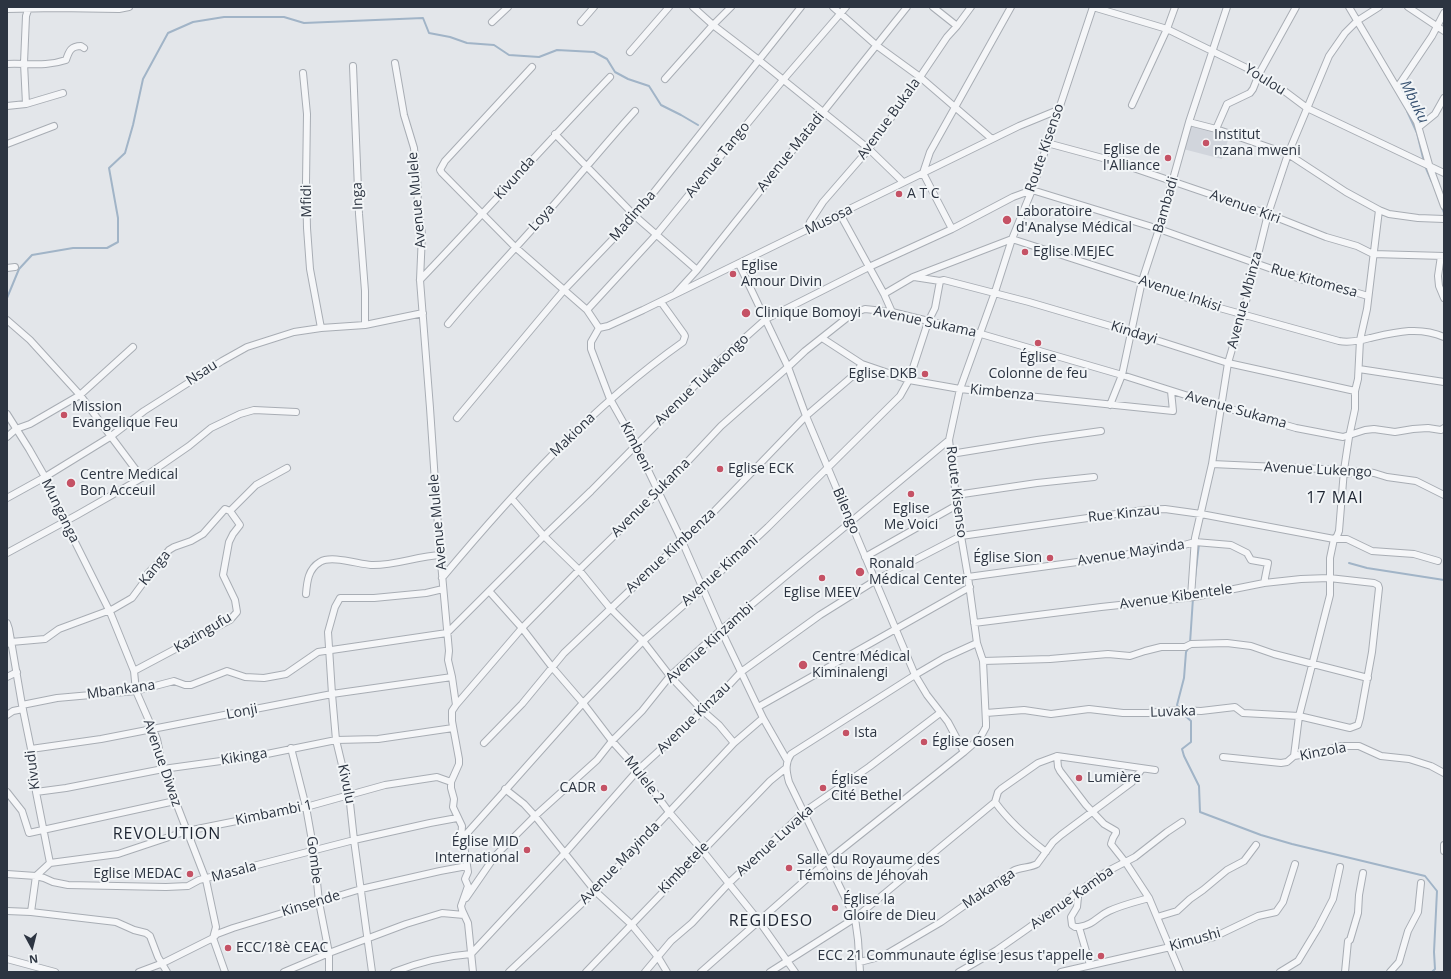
<!DOCTYPE html>
<html>
<head>
<meta charset="utf-8">
<style>
	body { margin:0 }
	#map { position:relative; width:1451px; height:979px; overflow:hidden; background:#e3e6ea; font-family:"Open Sans",sans-serif }
	canvas { display:block }
	.frame { position:absolute; inset:0; border:8px solid #2c3441; pointer-events:none }
	.north { position:absolute; left:12px; top:927px; width:40px; height:40px; -webkit-text-stroke:3px #f2f5f7; paint-order:stroke; rotate:173deg; font-size:11px; font-weight:700; line-height:16px; text-align:center; color:#2c3441 }
	.north::after { content:''; display:block; margin:auto; width:14px; height:18px; background:#2c3441; clip-path:polygon(50% 0,100% 100%,50% 72%,0 100%) }
</style>
</head>
<body>
<div id="map">
<canvas width="1451" height="979"></canvas>
<div class="frame"></div>
<div class="north">N</div>
</div>
<script>
const ctx = document.querySelector('canvas').getContext('2d');
ctx.lineJoin = 'round';
function paint(path, color) { ctx.fillStyle = color; ctx.fill(path, 'evenodd'); }
function trace(path, color, width, dash) { ctx.strokeStyle = color; ctx.lineWidth = width; ctx.lineCap = dash ? 'butt' : 'round'; ctx.setLineDash(dash || []); ctx.stroke(path); }
function label(font, color, halo, rows, align = 'center') {
  ctx.font = font + ' "Open Sans",sans-serif'; ctx.lineWidth = 4; ctx.setLineDash([]); ctx.textBaseline = 'middle'; ctx.strokeStyle = halo; ctx.fillStyle = color; for (const [text, x, y, turn = 0] of rows) {
    ctx.save(); ctx.translate(x, y); ctx.rotate((+turn || 0) * Math.PI / 180); ctx.textAlign = isNaN(turn) ? turn : align; if (halo) ctx.strokeText(text, 0, 0); ctx.fillText(text, 0, 0); ctx.restore();
  }
}
const built = new Path2D(`
	M1190 123 1229 137 1222 159 1183 149Z`);
const stream = new Path2D(`
	M1407 111 1417 133 1424 162
	M1425 166 1432 182
	M1442 207 1444 213
	M7 298 19 269 32 255 73 248H107L118 242V218L109 168 125 153 133 125 143 79 168 33 193 22 224 17H284L304 23 423 18 429 33 450 37 467 43 494 45 509 55 539 57 557 50 594 52 607 59 615 72 628 79 649 86 661 105 681 115 698 125
	M1349 563 1367 568 1444 580
	M1195 578 1199 544
	M1190 643 1193 598
	M1189 647 1186 652 1184 678 1177 705 1182 713 1191 721V742L1182 749 1184 756 1199 786 1200 812 1261 835 1292 844 1425 876 1437 891 1434 952 1435 969 1432 972`);
const minor = new Path2D(`
	M693 7 713 25 760 61 869 149 903 182
	M833 7 876 45 920 77 992 139
	M933 7 957 26
	M1093 7 1167 29 1259 74 1264 80 1283 90 1307 108 1444 173
	M1349 7 1417 122 1430 168 1444 206
	M1408 7 1444 31
	M7 9 56 8 119 9 129 7
	M492 22 508 7
	M581 22 594 7
	M630 52 669 7
	M395 63 404 115 414 148 418 191 417 210 420 219 422 234 420 280 430 408 439 541 449 651 448 660 452 677 456 705 452 711V721L459 759V764L451 782V788L454 799 453 807 462 826 461 840 464 845 468 872 465 879 468 886 461 906 462 910 468 923 473 972
	M7 64C27 63 46 67 66 60 69 51 71 46 81 46L84 48
	M353 66 359 214 365 291V325
	M532 67 445 161 440 170 442 173 515 247 587 310 599 328
	M303 73 307 114 306 182 307 228 310 269 321 328
	M665 79 713 25 731 7
	M1397 88 1432 36 1444 13
	M26 104 24 63 26 16 29 7
	M1132 105 1167 29 1175 7
	M7 106 26 104 63 93
	M1189 122 1216 129 1288 154 1346 192 1379 210 1389 214 1418 218 1444 219
	M1419 127 1435 114 1444 98
	M1216 129 1227 104 1250 93 1253 89 1259 74 1296 7
	M555 134 635 216 697 270
	M1047 143 1110 160 1268 214 1326 237 1357 246 1373 254 1444 256
	M7 144 54 126
	M840 214 884 294 892 312
	M952 229 923 173 930 152 1011 7
	M807 230 810 222 823 202 869 149 920 77 947 37 957 26 971 7
	M1441 256 1438 276 1439 286 1444 298
	M739 264 788 367 806 416 915 675 927 695 948 722 964 752
	M7 268 15 267
	M914 277 940 281 944 280 1029 302 1131 332 1228 363 1355 391
	M420 280C484 213 546 144 610 77
	M676 293 697 270 907 7
	M884 294 913 277 1012 239 1142 281 1198 302 1339 341C1349 343 1359 341 1370 338 1396 332 1419 326 1444 337
	M587 310 656 235 783 80 846 7
	M7 320 30 340 80 395 142 478
	M448 324C481 284 517 247 551 208 579 176 606 143 635 111
	M599 328 608 326 643 310 1019 126 1058 110
	M599 328 591 342V349L610 399 636 445 682 541 721 630 763 718 787 760
	M822 338 862 364 909 380 960 389 1173 411 1171 391
	M1359 369 1444 382
	M1110 405 1122 375 1142 281 1159 229 1189 122 1227 7
	M7 414 29 449 45 477 65 522 110 612 134 671 136 691 157 739 163 769 206 880 216 927 213 938 225 972
	M457 418 564 290 635 216 801 7
	M7 437 16 429 30 424 80 395 133 347
	M951 454 1037 440 1101 431
	M1212 464 1344 470 1347 474 1359 471 1374 473 1387 477 1416 481 1444 495
	M956 495 1037 483 1094 477
	M7 498 45 477 110 437 144 411 188 383 222 361 247 347 294 332 321 328 365 325 423 313
	M512 499 544 536 579 570 610 608 643 641 670 676 703 711 719 725 734 743
	M7 553 77 515 147 475 189 446 211 428 240 414 254 410 296 412
	M865 557 957 505
	M968 577 1121 556 1153 548 1184 545 1195 542 1231 545 1247 553 1251 560 1268 563 1264 583
	M442 578C514 492 591 407 683 342L685 336 684 334 661 302
	M489 591 522 628 552 667 583 703 612 741 638 770 669 812 702 850 759 921 795 972
	M306 594C307 582 308 569 320 562 331 555 358 564 371 565 394 566 417 556 441 555
	M1191 597 1195 538 1212 464 1228 363 1249 291 1268 214 1288 154 1329 56 1345 33 1357 21 1379 7
	M7 623 9 629 22 705 31 749 36 792 50 863 36 876 31 912
	M974 623 1101 607 1194 597 1264 583 1301 579 1329 578 1374 583 1378 585 1379 588 1372 652 1360 718 1358 725 1350 728 1299 716 1243 713 1235 707 1201 711 1178 710 1148 713H1123L1089 709 1051 714 1024 710 986 713
	M7 644 11 642 45 639 59 629 113 609 132 598 146 579 148 573 162 559 169 550 174 547 191 541 203 534 225 509 230 511 256 485 287 468
	M983 661 1050 659 1108 654 1130 656 1145 651 1161 647H1185L1191 644 1227 643 1251 646 1274 654 1368 678
	M134 671 230 620 237 612 235 600 223 575 229 542 233 534 240 525 230 511
	M7 677 17 672
	M22 705 57 698 136 691 174 681 185 685H191L227 671 245 677 264 678 286 674 318 652 447 633 544 536 591 491 720 360 766 319 869 267 952 229 1013 197 1032 190 1159 229 1303 280 1331 285 1368 296
	M456 705 522 628 579 570 659 492 721 426 788 367 805 351 853 313 865 309 892 312 981 334 1122 375 1220 406 1296 428 1343 437 1365 430 1374 429 1395 432 1413 429 1428 428 1441 430 1444 428
	M758 707 970 587
	M7 715 13 711 23 709
	M484 743 522 704 564 653 686 537 700 526 806 416 855 374 862 364
	M291 748 306 807 314 852 319 902 329 953V972
	M31 749 101 739 332 694 452 677
	M1057 756 1058 767 1060 771 1086 805 1104 824 1116 831V833L1113 838 1111 844 1126 863 1149 898 1180 972
	M1294 756 1299 716 1330 595V558L1334 539 1337 536 1339 531 1344 470 1349 437 1355 409V391L1358 379 1360 340 1367 309 1379 210
	M1223 757 1281 763 1287 762 1294 756 1319 752 1341 746H1359L1381 756 1409 759 1431 766 1444 773
	M505 789 524 804 535 816 595 891 631 924 658 957 667 972
	M7 792 22 811 29 833 175 801
	M36 792 66 788 163 769 257 756 336 740 378 739 453 728
	M995 802C1008 820 1028 838 1046 852
	M461 840 583 703 643 641 703 588 768 527 900 396 909 380 928 322 935 308 940 281
	M1444 845V851
	M50 863 118 854 187 831 306 807 385 785 437 777 451 782
	M7 874 36 876 44 878 53 882 68 885 166 887 188 886 199 880 354 840 430 823 457 818
	M1074 894 1078 897 1077 907 1071 917 1072 925 1075 927H1079L1090 965
	M466 898 495 856 535 816 597 760 612 741 642 711 670 676 721 630 949 440
	M7 911 31 912 116 922 134 930 146 933 150 936 158 957 167 972
	M1157 917 1177 911 1190 899 1203 890 1227 870 1244 861 1256 845
	M1079 927C1095 924 1096 917 1109 911 1122 905 1135 902 1149 898
	M7 959 55 972
	M860 962 883 956 890 952 941 922 1013 871C1020 867 1030 868 1037 864L1053 842 1061 835 1132 782 1142 769
	M139 972 163 963 213 938 217 934 233 928 361 889 440 871 467 866
	M284 972 329 953 406 924 442 913 464 915
	M372 972 354 840 349 794 336 740 332 694 328 632 335 607 340 598H374L426 593 443 589
	M394 972C419 962 445 956 471 954L564 854 638 770 716 699 741 672 820 615 876 580 961 536 1144 510 1165 509 1201 514 1334 539H1347L1372 551 1414 554 1438 561
	M509 972 595 891 734 743 763 718
	M586 972 770 781 786 768
	M645 972 671 941 692 923 729 883 804 812 869 767 940 713
	M701 972 827 861 964 752 980 738 986 727V723L983 661 977 643 968 577 961 536 949 440 960 389 995 292 1012 239 1032 190 1093 7
	M770 972 855 918 995 802 998 792 1001 789 1038 763 1057 756 1155 770
	M860 972 858 940 855 918 789 782C786 771 785 763 791 754L915 675 944 658 977 643
	M959 972 997 950 1027 929 1106 872 1135 857 1167 832 1182 822
	M1061 972 1214 937 1258 916 1276 912 1283 902 1295 864
	M1280 972 1298 961 1318 928 1333 899 1340 867
	M1345 972 1348 941 1350 940 1358 913 1359 895 1363 873
	M1390 972 1399 962 1408 931 1418 912 1421 883`);
const markers = [
	[1206,143,4,"#c55265"],
	[1168,158,4,"#c55265"],
	[899,194,4,"#c55265"],
	[1007,220,5,"#c55265"],
	[1025,252,4,"#c55265"],
	[733,274,4,"#c55265"],
	[746,313,5,"#c55265"],
	[1038,343,4,"#c55265"],
	[925,374,4,"#c55265"],
	[64,415,4,"#c55265"],
	[720,469,4,"#c55265"],
	[71,483,5,"#c55265"],
	[911,494,4,"#c55265"],
	[1050,558,4,"#c55265"],
	[860,572,5,"#c55265"],
	[822,578,4,"#c55265"],
	[803,665,5,"#c55265"],
	[846,733,4,"#c55265"],
	[924,742,4,"#c55265"],
	[1079,778,4,"#c55265"],
	[604,788,4,"#c55265"],
	[823,788,4,"#c55265"],
	[527,850,4,"#c55265"],
	[789,868,4,"#c55265"],
	[190,874,4,"#c55265"],
	[835,908,4,"#c55265"],
	[228,948,4,"#c55265"],
	[1101,956,4,"#c55265"]
];
const streetNames = [
	["Youlou",1265,80,32],
	["Avenue Bukala",889,119,-54],
	["Route Kisenso",1045,148,-71],
	["Avenue Matadi",791,152,-51],
	["Avenue Tango",718,160,-51],
	["Kivunda",515,178,-48],
	["Inga",358,196,-92],
	["Avenue Mulele",417,200,-95],
	["Mfidi",307,201,-91],
	["Bambadi",1166,205,-74],
	["Avenue Kiri",1245,207,20],
	["Madimba",633,216,-49],
	["Loya",542,218,-48],
	["Musosa",829,220,-26],
	["Rue Kitomesa",1314,281,16],
	["Avenue Inkisi",1180,294,19],
	["Avenue Mbinza",1245,300,-75],
	["Avenue Sukama",925,322,12],
	["Kindayi",1134,333,17],
	["Nsau",202,373,-33],
	["Avenue Tukakongo",702,380,-44],
	["Kimbenza",1002,393,6],
	["Avenue Sukama",1236,410,16],
	["Makiona",573,435,-44],
	["Kimbeni",636,447,63],
	["Avenue Lukengo",1318,470,3],
	["Route Kisenso",956,492,83],
	["Avenue Sukama",651,498,-45],
	["Munganga",60,511,64],
	["Bilengo",846,511,67],
	["Rue Kinzau",1124,514,-6],
	["Avenue Mulele",438,522,-95],
	["Avenue Kimbenza",671,551,-43],
	["Avenue Mayinda",1131,553,-9],
	["Kanga",155,568,-51],
	["Avenue Kimani",720,571,-42],
	["Avenue Kibentele",1176,597,-8],
	["Kazingufu",203,633,-31],
	["Avenue Kinzambi",710,643,-42],
	["Mbankana",121,690,-8],
	["Lonji",242,712,-11],
	["Luvaka",1173,712,-2],
	["Avenue Kinzau",694,718,-44],
	["Kinzola",1323,752,-11],
	["Kikinga",244,757,-9],
	["Avenue Diwaz",162,763,71],
	["Kivudi",33,770,-97],
	["Mulele 2",644,780,52],
	["Kivulu",346,784,78],
	["Kimbambi 1",274,813,-12],
	["Avenue Luvaka",775,841,-42],
	["Gombe",314,860,83],
	["Avenue Mayinda",620,863,-46],
	["Kimbetele",684,868,-46],
	["Masala",234,872,-15],
	["Makanga",989,889,-34],
	["Avenue Kamba",1072,898,-35],
	["Kinsende",311,904,-17],
	["Kimushi",1195,940,-16]
];
const poiNames = [
	["Institut",1214,135],
	["nzana mweni",1214,151],
	["Eglise de",1160,150,"right"],
	["l'Alliance",1160,166,"right"],
	["A T C",907,194],
	["Laboratoire",1016,212],
	["d'Analyse Médical",1016,228],
	["Eglise MEJEC",1033,252],
	["Eglise",741,266],
	["Amour Divin",741,282],
	["Clinique Bomoyi",755,313],
	["Église",1038,358,"center"],
	["Colonne de feu",1038,374,"center"],
	["Eglise DKB",917,374,"right"],
	["Mission",72,407],
	["Evangelique Feu",72,423],
	["Eglise ECK",728,469],
	["Centre Medical",80,475],
	["Bon Acceuil",80,491],
	["Eglise",911,509,"center"],
	["Me Voici",911,525,"center"],
	["Église Sion",1042,558,"right"],
	["Ronald",869,564],
	["Médical Center",869,580],
	["Eglise MEEV",822,593,"center"],
	["Centre Médical",812,657],
	["Kiminalengi",812,673],
	["Ista",854,733],
	["Église Gosen",932,742],
	["Lumière",1087,778],
	["Église",831,780],
	["Cité Bethel",831,796],
	["CADR",596,788,"right"],
	["Église MID",519,842,"right"],
	["International",519,858,"right"],
	["Salle du Royaume des",797,860],
	["Témoins de Jéhovah",797,876],
	["Eglise MEDAC",182,874,"right"],
	["Église la",843,900],
	["Gloire de Dieu",843,916],
	["ECC/18è CEAC",236,948],
	["ECC 21 Communaute église Jesus t'appelle",1093,956,"right"]
];
const waterNames = [
	["Mbuku",1414,102,64]
];
const quarterNames = [
	["17 MAI",1335,498],
	["REVOLUTION",167,834],
	["REGIDESO",771,921]
];
paint(built, '#d1d5dc');
trace(stream, '#a1b4c7', 2);
trace(minor, '#a8adb4', 8);
trace(minor, '#f5f6f8', 6);
for (const [x, y, r, color] of markers) { const dot = new Path2D(); dot.arc(x, y, r, 0, 2 * Math.PI); ctx.fillStyle = color; ctx.fill(dot); trace(dot, '#f2f5f7', 1.5); }
label('14px', '#2c3441', '#f2f5f7', streetNames);
label('14px', '#2c3441', '#f2f5f7', poiNames, 'left');
label('italic 15px', '#395372', '#f2f5f7', waterNames);
ctx.letterSpacing = '1px';
label('16px', '#1e2532', '#f2f5f7', quarterNames);
ctx.letterSpacing = '0px';
</script>
</body>
</html>
